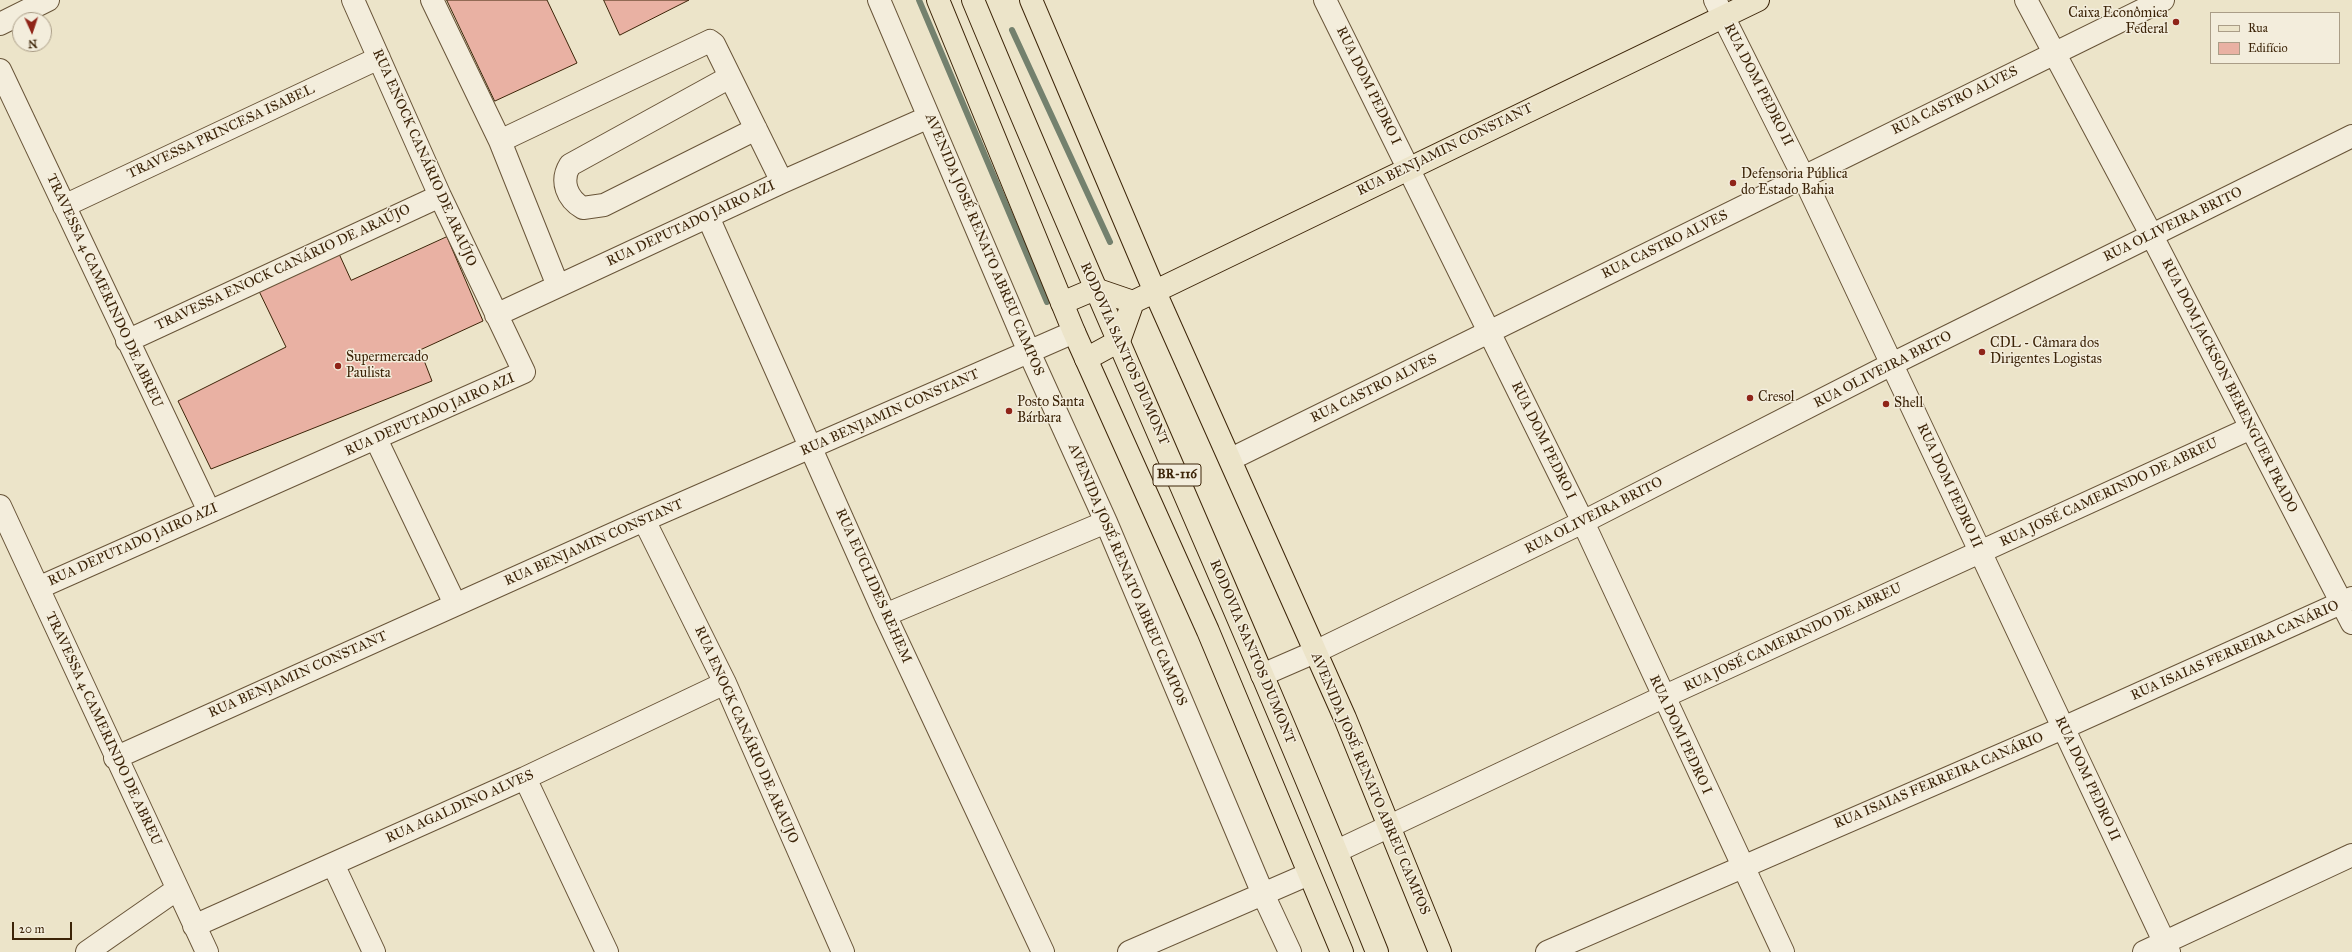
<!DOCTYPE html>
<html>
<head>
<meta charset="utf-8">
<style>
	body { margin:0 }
	#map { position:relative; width:2352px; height:952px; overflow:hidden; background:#ece4c9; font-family:"IM FELL Great Primer",serif }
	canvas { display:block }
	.legend { position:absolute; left:2210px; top:12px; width:130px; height:52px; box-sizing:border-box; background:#f3eddc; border:1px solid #aa9d87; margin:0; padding:5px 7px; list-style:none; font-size:12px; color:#3c2408 }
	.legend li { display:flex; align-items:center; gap:8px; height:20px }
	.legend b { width:20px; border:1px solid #aa9d87 }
	.north { position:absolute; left:12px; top:12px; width:40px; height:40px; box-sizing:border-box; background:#f3eddc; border:1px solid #aa9d87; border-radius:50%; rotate:177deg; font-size:11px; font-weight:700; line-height:16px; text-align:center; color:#3c2408 }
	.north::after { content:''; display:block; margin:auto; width:14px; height:18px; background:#8f2418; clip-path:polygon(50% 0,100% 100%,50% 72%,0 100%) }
	.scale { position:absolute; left:12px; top:922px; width:60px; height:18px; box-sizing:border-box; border:2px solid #3c2408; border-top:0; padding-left:5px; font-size:12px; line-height:14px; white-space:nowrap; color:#3c2408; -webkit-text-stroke:3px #f3eddc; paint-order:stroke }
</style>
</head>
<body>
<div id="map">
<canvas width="2352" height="952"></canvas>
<ul class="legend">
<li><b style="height:5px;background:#ece4c9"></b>Rua</li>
<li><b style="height:11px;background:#e9b1a3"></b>Edifício</li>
</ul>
<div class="north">N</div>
<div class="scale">20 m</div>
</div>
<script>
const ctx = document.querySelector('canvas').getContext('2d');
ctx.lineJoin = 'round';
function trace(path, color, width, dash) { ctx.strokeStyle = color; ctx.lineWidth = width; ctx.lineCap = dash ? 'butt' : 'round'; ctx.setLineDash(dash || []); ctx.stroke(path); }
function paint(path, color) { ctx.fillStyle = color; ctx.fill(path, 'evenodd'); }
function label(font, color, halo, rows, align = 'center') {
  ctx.font = font + ' "IM FELL Great Primer",serif'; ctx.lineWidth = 3; ctx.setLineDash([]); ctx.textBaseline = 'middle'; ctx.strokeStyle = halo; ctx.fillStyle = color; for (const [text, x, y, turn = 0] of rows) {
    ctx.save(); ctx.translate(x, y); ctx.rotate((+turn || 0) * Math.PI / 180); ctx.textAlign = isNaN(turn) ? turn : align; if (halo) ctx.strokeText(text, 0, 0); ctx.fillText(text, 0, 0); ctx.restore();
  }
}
const stream = new Path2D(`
	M919 0 1047 302
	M1012 30 1110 242`);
const building = new Path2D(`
	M447 0H547L577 63 495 101Z
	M604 0H689L620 35Z
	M447 237 483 321 420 350 432 381 211 469 178 401 286 347 257 287 335 245 351 280Z`);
const minor = new Path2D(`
	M432 0 500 141 558 286
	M879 0 1029 352 1106 522 1263 894 1290 952
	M1325 0 1583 522 1783 952
	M1715 0 1803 176 2169 952
	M2026 0 2152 236 2352 623
	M0 24 48 0
	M0 70 209 511
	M730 77 570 165C560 181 567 199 583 208L604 205 756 129
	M500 141 710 41 714 44 782 182
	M64 206 379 58
	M708 217 885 615 1043 952
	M496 315 782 182 929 117
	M127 341 440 196
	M376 439 455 604
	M1231 459 2163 0
	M0 506 207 952
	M644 520 725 683 843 952
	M38 588 524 372 440 196 353 0
	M885 615 1106 522
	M1262 675 1315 652 1583 522 1892 364 2352 136
	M115 758 644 520 1074 332
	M525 778 607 952
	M1337 851 1663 697 2251 428
	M333 864 374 952
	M194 926 525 778 725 683
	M87 952 176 890
	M1129 952 1309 874
	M1547 952 2063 728 2352 598
	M2144 952 2352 855`);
const major = new Path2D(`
	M1031 0 1155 292 1345 718 1440 952
	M1062 303 1095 289 1133 302
	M1086 359 1119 341 1133 302 1758 0`);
const highway = new Path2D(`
	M938 0 1074 332 1208 631 1342 952
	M973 0C1105 318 1249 632 1377 952`);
const markers = [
	[2176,22,4,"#8f2418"],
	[1733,183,4,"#8f2418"],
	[1982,352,4,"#8f2418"],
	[338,366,4,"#8f2418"],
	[1750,398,4,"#8f2418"],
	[1886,404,4,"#8f2418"],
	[1009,411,4,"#8f2418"]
];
const shields = [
	[1177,475,48]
];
const shieldNames = [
	["BR-116",1177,475]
];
const poiNames = [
	["Caixa Econômica",2168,14,"right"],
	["Federal",2168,30,"right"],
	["Defensoria Pública",1741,175],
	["do Estado Bahia",1741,191],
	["CDL - Câmara dos",1990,344],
	["Dirigentes Logistas",1990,360],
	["Supermercado",346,358],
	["Paulista",346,374],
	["Cresol",1758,398],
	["Posto Santa",1017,403],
	["Bárbara",1017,419],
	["Shell",1894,404]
];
const streetNames = [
	["RUA DOM PEDRO II",1758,85,63],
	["RUA DOM PEDRO I",1368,86,64],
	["RUA CASTRO ALVES",1955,101,-26],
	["TRAVESSA PRINCESA ISABEL",221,132,-25],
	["RUA BENJAMIN CONSTANT",1445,150,-26],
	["RUA ENOCK CANÁRIO DE ARAÚJO",424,158,66],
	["RUA DEPUTADO JAIRO AZI",691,224,-25],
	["RUA OLIVEIRA BRITO",2173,225,-26],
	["AVENIDA JOSÉ RENATO ABREU CAMPOS",984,245,67],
	["RUA CASTRO ALVES",1665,245,-26],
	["TRAVESSA ENOCK CANÁRIO DE ARAÚJO",283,268,-25],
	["TRAVESSA 4 CAMERINDO DE ABREU",104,291,65],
	["RODOVIA SANTOS DUMONT",1124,354,66],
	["RUA OLIVEIRA BRITO",1883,370,-27],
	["RUA DOM JACKSON BERENGUER PRADO",2229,386,63],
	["RUA CASTRO ALVES",1374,389,-26],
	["RUA BENJAMIN CONSTANT",890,413,-24],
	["RUA DEPUTADO JAIRO AZI",430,415,-24],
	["RUA DOM PEDRO I",1543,441,64],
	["RUA DOM PEDRO II",1949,486,65],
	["RUA JOSÉ CAMERINDO DE ABREU",2109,493,-25],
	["RUA OLIVEIRA BRITO",1594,516,-27],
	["RUA BENJAMIN CONSTANT",594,543,-24],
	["RUA DEPUTADO JAIRO AZI",133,545,-24],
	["AVENIDA JOSÉ RENATO ABREU CAMPOS",1127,575,67],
	["RUA EUCLIDES REHEM",873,586,66],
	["RUA JOSÉ CAMERINDO DE ABREU",1793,638,-25],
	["RUA ISAIAS FERREIRA CANÁRIO",2235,651,-24],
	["RODOVIA SANTOS DUMONT",1252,652,67],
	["RUA BENJAMIN CONSTANT",298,675,-24],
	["TRAVESSA 4 CAMERINDO DE ABREU",103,729,65],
	["RUA ENOCK CANÁRIO DE ARAUJO",746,735,66],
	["RUA DOM PEDRO I",1680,735,65],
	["RUA DOM PEDRO II",2087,779,65],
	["RUA ISAIAS FERREIRA CANÁRIO",1939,781,-23],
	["AVENIDA JOSÉ RENATO ABREU CAMPOS",1370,784,67],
	["RUA AGALDINO ALVES",460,807,-24]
];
trace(stream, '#74816e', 6);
paint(building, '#e9b1a3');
trace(building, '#3c2408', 1);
trace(minor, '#685438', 24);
trace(major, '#3c2408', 24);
trace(highway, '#3c2408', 24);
trace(minor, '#f3eddc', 22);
trace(major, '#ece4c9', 22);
trace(highway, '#ece4c9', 22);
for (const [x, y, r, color] of markers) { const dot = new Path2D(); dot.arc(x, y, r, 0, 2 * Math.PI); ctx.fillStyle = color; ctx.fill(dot); trace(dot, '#f3eddc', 1.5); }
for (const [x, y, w] of shields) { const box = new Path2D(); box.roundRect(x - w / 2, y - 11, w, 22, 3); ctx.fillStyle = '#f3eddc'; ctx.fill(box); trace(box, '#3c2408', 1); }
label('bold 13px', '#3c2408', null, shieldNames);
label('14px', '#3c2408', '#f3eddc', poiNames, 'left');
label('14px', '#3c2408', '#f3eddc', streetNames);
</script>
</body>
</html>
